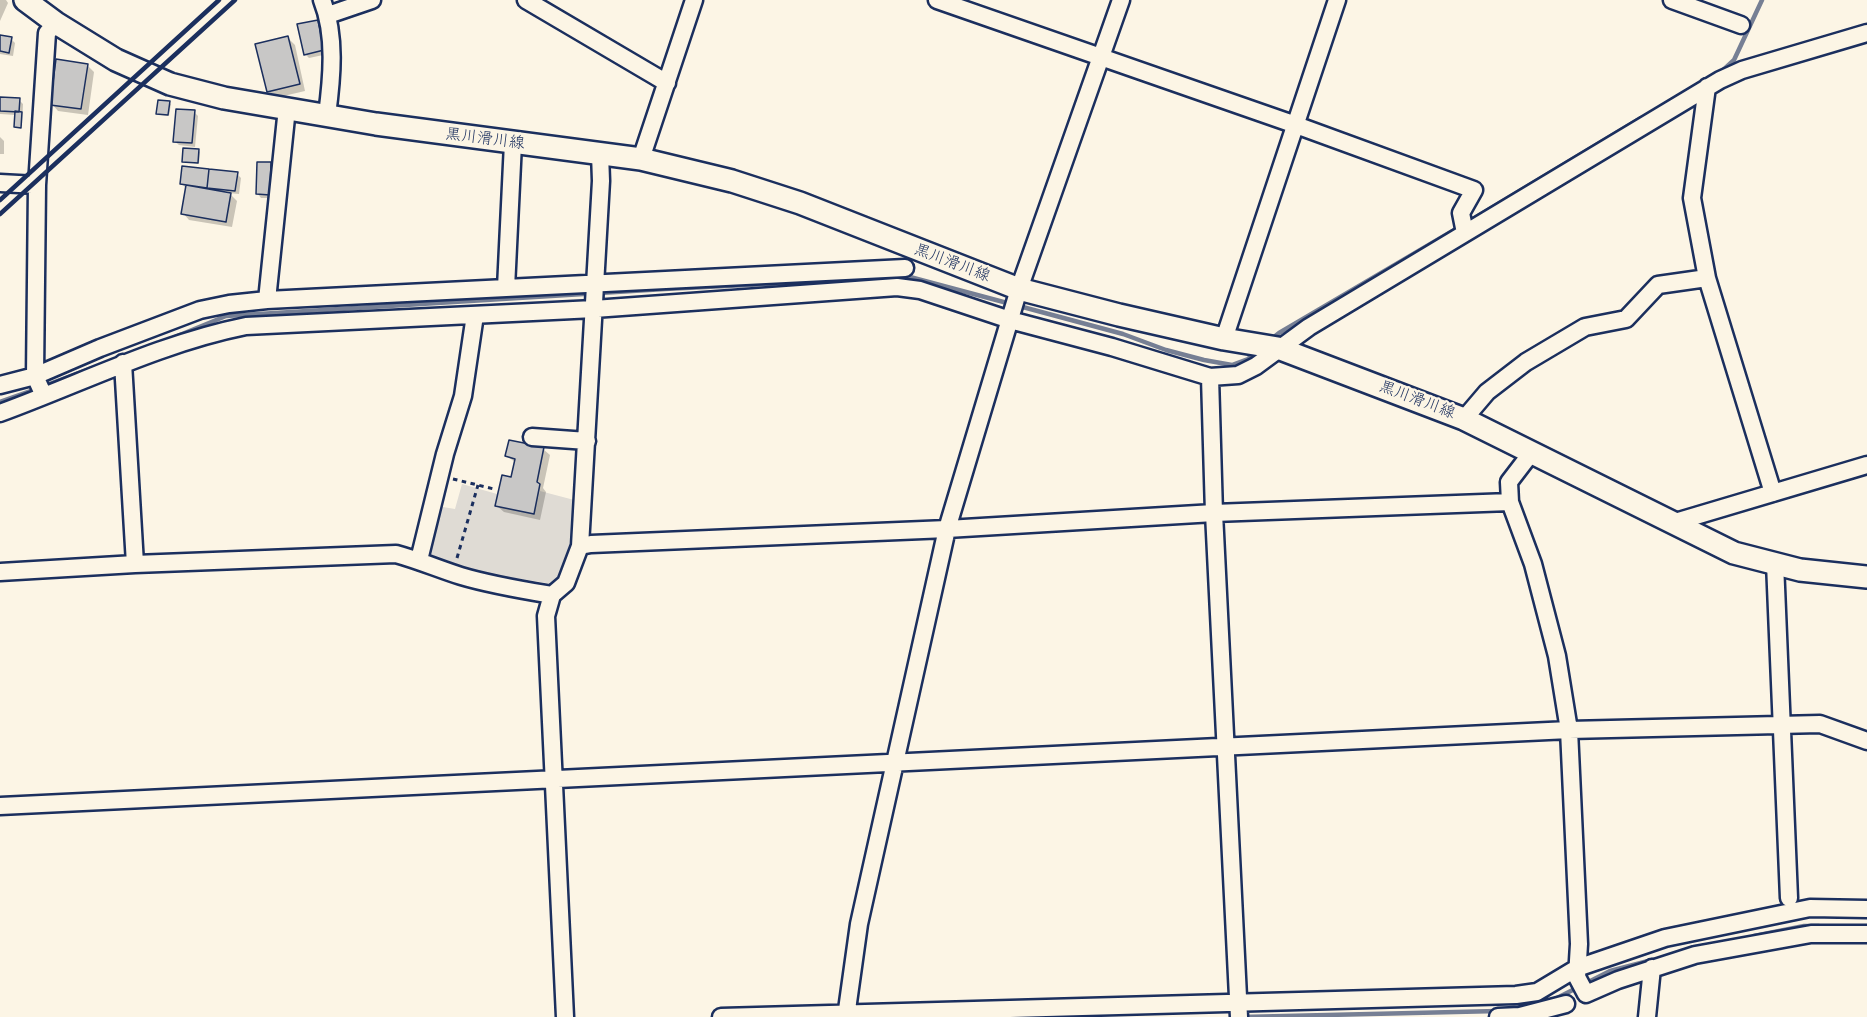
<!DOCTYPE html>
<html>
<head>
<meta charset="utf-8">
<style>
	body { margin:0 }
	canvas { display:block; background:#fcf5e5 }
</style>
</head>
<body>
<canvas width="1867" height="1017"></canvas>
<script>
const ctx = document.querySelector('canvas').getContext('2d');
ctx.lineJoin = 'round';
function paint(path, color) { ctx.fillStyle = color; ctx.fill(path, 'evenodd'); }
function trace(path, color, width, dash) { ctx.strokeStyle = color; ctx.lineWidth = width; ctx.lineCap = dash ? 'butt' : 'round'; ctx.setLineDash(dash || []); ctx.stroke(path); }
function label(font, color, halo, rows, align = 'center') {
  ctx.font = font + ' "Patrick Hand","Klee One",sans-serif'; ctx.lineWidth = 4.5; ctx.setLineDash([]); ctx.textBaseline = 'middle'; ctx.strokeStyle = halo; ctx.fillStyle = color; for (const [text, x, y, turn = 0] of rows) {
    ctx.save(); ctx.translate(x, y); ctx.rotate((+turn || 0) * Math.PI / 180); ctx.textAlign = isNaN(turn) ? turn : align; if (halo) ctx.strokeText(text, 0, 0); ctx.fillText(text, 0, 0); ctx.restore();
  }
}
const green = new Path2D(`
	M462 484 497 494 496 506 534 514 540 491 578 501 577 526 565 572 553 584 469 571 428 555 437 506 455 509Z`);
const shadow = new Path2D(`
	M0 0H6L8 3 0 21Z
	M318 21 322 25 328 54 309 58 305 54Z
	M0 37 11 39 15 43 13 56 0 54Z
	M288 38 295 45 305 91 275 98 268 91Z
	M87 65 94 72 88 115 58 111 52 104Z
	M0 99 19 100 23 104 22 126 16 125V115L0 114Z
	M169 103 171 104 169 116 160 115 158 113Z
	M194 112 198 116 195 147 179 145 174 141Z
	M0 137 4 141V154H0Z
	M199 151 200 152 199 164 183 161Z
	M271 164 275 168 274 198H261L257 193Z
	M237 174 241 178 239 194 229 193 237 201 232 227 189 220 183 213 187 189 182 184Z
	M543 449 550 455 543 488 546 492 540 520 504 512 497 506 513 479 516 463 507 456Z`);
const stream = new Path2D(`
	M1721 72 1734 60 1762 0
	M1473 219 1641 118
	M1019 306 1123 334 1166 350 1204 360 1232 365 1248 359 1256 351
	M170 339 226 316 665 289 910 277 1011 304
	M1270 340 1279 333 1461 226
	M44 386 92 368
	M0 402 36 389
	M1754 936 1804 926H1819
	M1555 999 1610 971 1652 960
	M1242 1017 1498 1011`);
const building = new Path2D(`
	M318 20 324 50 304 55 297 24Z
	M0 35 12 37 9 53 0 51Z
	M288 36 300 84 267 92 255 44Z
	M56 59 88 64 81 109 50 105Z
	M0 97 20 98 19 112 0 111Z
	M158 100 170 101 168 115 156 114Z
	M176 109 195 110 192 143 173 142Z
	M15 111 22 112 21 128 14 127Z
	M183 148 199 149 198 163 182 162Z
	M257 162H271L270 195 256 194Z
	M182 166 209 169 207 188 180 184Z
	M209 169 238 172 235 191 207 188Z
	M186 185 231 193 226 222 181 214Z
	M509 440 544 447 537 482 540 484 534 514 495 506 502 475 511 477 515 459 505 456Z`);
const path = new Path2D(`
	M453 479 494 489
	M457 558 478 485`);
const minor = new Path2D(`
	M322 0C336 35 332 78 327 115
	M526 0 667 83
	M937 0 1296 125 1474 190 1461 213 1465 233
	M1672 0 1741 25
	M328 15 372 0
	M1707 87 1692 198 1707 278 1773 493
	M287 108 267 300 506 288
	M513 143 506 288 905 268
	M641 159 694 0
	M0 183 37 185
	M1224 339 1337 0
	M123 363 135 564
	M0 385 35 376 100 348 200 310 229 304 267 300
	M44 396 35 376 37 185 47 33 56 23
	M0 413C82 383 161 343 246 326L594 309 897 287 920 290 1010 320 1112 347 1210 377
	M1464 419 1487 392 1526 362 1585 327 1626 319 1658 285 1707 278
	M532 437 587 441
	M1532 452 1509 482 1510 502 1533 564 1557 656 1569 730 1579 944 1577 977 1586 994 1618 980 1695 955 1811 934H1867
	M1672 523 1867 465
	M580 546 591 544 947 529 1214 513 1510 502
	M419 560 445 454 463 396 475 315
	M1775 563 1789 898
	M0 572 135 564 396 554C418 560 439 569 461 576 491 585 522 590 552 595
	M0 806 1569 730 1820 724 1867 741
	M565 1017 546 616 552 595 566 583 580 546 601 181 600 153
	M721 1017 1516 995 1537 992 1577 968 1665 938 1810 908 1867 909
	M846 1017 859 924 947 529 1019 289 1121 0
	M1239 1017 1214 513 1210 377 1238 375 1256 366 1309 327 1720 80 1742 70 1867 33
	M1498 1017 1520 1016 1566 1004
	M1647 1017 1652 968`);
const major = new Path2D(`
	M25 0 56 23 116 60 170 84 224 98 376 124 641 159 732 181 800 203 1019 289 1119 315 1224 339 1278 348 1464 419 1734 553 1800 570 1867 577`);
const rail = new Path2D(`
	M0 200 219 0
	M0 214 235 0`);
const streetNames = [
	["黒川滑川線",485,139,7],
	["黒川滑川線",952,263,21],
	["黒川滑川線",1417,400,21]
];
paint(green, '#dfdbd4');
paint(shadow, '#0003');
trace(stream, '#767f94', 4.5);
paint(building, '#c8c7c6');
trace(building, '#1b2f5e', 1.5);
trace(minor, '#1b2f5e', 21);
trace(major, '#1b2f5e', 26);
trace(path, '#1b2f5e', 3, [4.5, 4.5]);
trace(minor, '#fcf5e5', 16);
trace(major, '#fcf5e5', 21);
trace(rail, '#1b2f5e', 4.5);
label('16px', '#1b2f5e', '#fcf5e5', streetNames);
</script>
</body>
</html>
